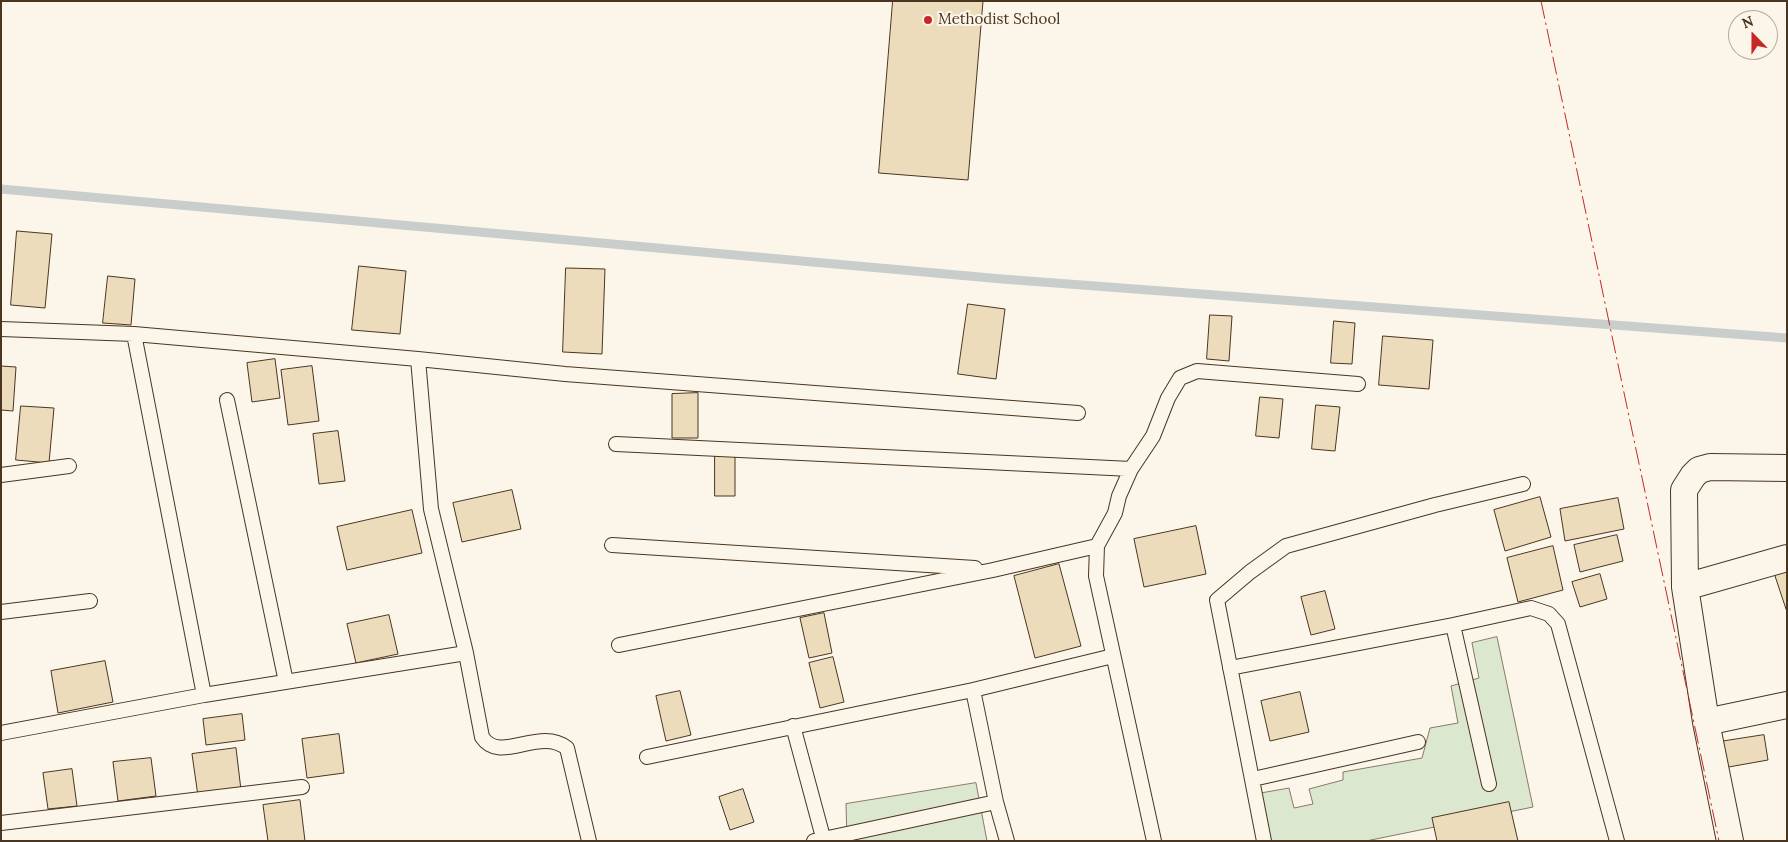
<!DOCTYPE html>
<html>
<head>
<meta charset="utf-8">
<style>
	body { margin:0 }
	#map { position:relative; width:1788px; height:842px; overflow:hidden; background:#fbf6e9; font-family:Lora,serif }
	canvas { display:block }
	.frame { position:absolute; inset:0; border:2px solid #4a3520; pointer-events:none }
	.north { position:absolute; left:1728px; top:10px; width:50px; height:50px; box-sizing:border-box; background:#fbf6e9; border:1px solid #b4a999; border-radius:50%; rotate:338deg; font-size:14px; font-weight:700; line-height:20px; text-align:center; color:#4a3520 }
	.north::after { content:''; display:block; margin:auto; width:18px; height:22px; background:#c62828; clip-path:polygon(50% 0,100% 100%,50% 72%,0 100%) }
</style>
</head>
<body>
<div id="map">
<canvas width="1788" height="842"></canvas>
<div class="frame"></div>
<div class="north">N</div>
</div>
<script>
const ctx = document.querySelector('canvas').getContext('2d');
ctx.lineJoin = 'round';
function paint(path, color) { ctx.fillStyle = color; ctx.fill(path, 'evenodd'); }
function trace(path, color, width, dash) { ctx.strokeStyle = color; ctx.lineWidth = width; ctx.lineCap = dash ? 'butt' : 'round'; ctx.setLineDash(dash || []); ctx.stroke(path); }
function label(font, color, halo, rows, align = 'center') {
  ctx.font = font + ' Lora,serif'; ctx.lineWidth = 4; ctx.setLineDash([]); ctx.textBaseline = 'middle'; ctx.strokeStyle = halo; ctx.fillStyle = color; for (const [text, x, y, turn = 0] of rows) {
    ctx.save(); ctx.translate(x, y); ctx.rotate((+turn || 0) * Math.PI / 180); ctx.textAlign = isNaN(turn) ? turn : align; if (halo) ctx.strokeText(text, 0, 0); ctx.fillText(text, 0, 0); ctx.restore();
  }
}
const green = new Path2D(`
	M1497 637 1533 807 1366 841H1265L1255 794 1289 788 1294 808 1313 804 1309 789 1343 780V772L1422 758 1430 728 1458 723 1451 686 1479 678 1472 643Z
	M976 783 987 841H847L846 804Z`);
const stream = new Path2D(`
	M1 189 1002 279 1787 338`);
const building = new Path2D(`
	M893 1H983L968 180 879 173Z
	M17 231 52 234 45 308 11 305Z
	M359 266 406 271 400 334 352 330Z
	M566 268 605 269 602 354 563 352Z
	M108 276 135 279 131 325 103 323Z
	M968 304 1005 309 996 379 958 374Z
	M1210 315 1232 316 1229 361 1207 359Z
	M1334 321 1355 323 1352 364 1331 363Z
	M1383 336 1433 340 1429 389 1379 385Z
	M275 359 280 398 252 402 247 363Z
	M1 366 16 367 13 411 1 410Z
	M312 366 319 421 288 425 281 370Z
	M698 393V438H672V394Z
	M1260 397 1283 399 1279 438 1256 436Z
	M1316 405 1340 407 1335 451 1312 449Z
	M21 406 54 408 49 463 16 460Z
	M338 431 345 481 319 484 313 434Z
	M715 453H735V496H715Z
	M512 490 521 529 462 542 453 503Z
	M1540 497 1551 537 1505 551 1494 510Z
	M1618 498 1624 529 1565 541 1560 509Z
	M412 510 422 553 347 570 337 527Z
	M1196 526 1206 574 1144 587 1134 539Z
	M1617 535 1623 561 1580 572 1574 545Z
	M1553 546 1563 590 1518 602 1507 558Z
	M1059 564 1081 646 1035 658 1014 576Z
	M1787 565V612L1773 570Z
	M1600 574 1607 599 1580 607 1572 582Z
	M1325 591 1335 629 1311 635 1301 597Z
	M824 613 832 653 809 658 800 618Z
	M389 615 398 654 356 663 347 624Z
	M833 657 844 702 820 708 809 663Z
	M105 661 113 702 58 713 51 671Z
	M680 691 691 735 666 741 656 696Z
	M1300 692 1309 732 1270 741 1261 701Z
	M242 714 245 740 206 745 203 719Z
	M339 734 344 773 307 778 302 739Z
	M1764 735 1768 760 1723 768 1719 742Z
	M236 748 241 790 198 796 192 754Z
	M151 758 156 796 118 801 113 762Z
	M72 769 77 806 48 809 43 773Z
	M743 789 754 822 730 830 719 797Z
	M300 800 305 841H268L263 805Z
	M1509 802 1518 841H1437L1432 818Z`);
const lane = new Path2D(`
	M1 329 134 334 418 359 565 374 1078 413
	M134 334 204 695
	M418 359 431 509 466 653 482 737C500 765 539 726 567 748L589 841
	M227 400 286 682
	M616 444 1131 469
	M1 475 69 466
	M612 545 975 568
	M1 612 90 601
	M1453 625 1489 784
	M619 645 993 570 1097 546
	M1230 668 1453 625 1531 608 1549 614 1558 624 1617 841
	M973 690 996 802
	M793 726 824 841
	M1 733 204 695 466 653
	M647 757 973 690 1113 656
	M1253 779 1418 742
	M1 823 302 787
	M814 841 996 802 1007 841
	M1154 841 1096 576 1097 546 1115 513 1119 496 1131 469 1153 436 1168 398 1180 378 1197 371 1358 384
	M1264 841 1217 600 1250 572 1286 546 1435 505 1523 484`);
const street = new Path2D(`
	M1685 587 1684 490 1693 476 1699 470 1710 467 1787 468
	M1706 722 1787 705
	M1730 841 1706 722 1685 587 1787 558`);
const power = new Path2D(`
	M1541 1 1719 841`);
const markers = [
	[928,20,5,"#c62828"]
];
const poiNames = [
	["Methodist School",938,20]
];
paint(green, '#dce7d0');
trace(green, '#887966', 1);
trace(stream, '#c9cecd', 9);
paint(building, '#ecdcbc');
trace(building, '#4a3520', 1);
trace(lane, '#4a3520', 16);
trace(street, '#4a3520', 28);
trace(lane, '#fbf6e9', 14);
trace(street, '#fbf6e9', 26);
trace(power, '#c62828', 1, [18, 4, 2.5, 4]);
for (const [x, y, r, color] of markers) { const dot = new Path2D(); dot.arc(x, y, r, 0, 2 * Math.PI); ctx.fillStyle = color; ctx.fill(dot); trace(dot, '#fbf6e9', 2); }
label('15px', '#4a3520', '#fbf6e9', poiNames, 'left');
</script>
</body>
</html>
